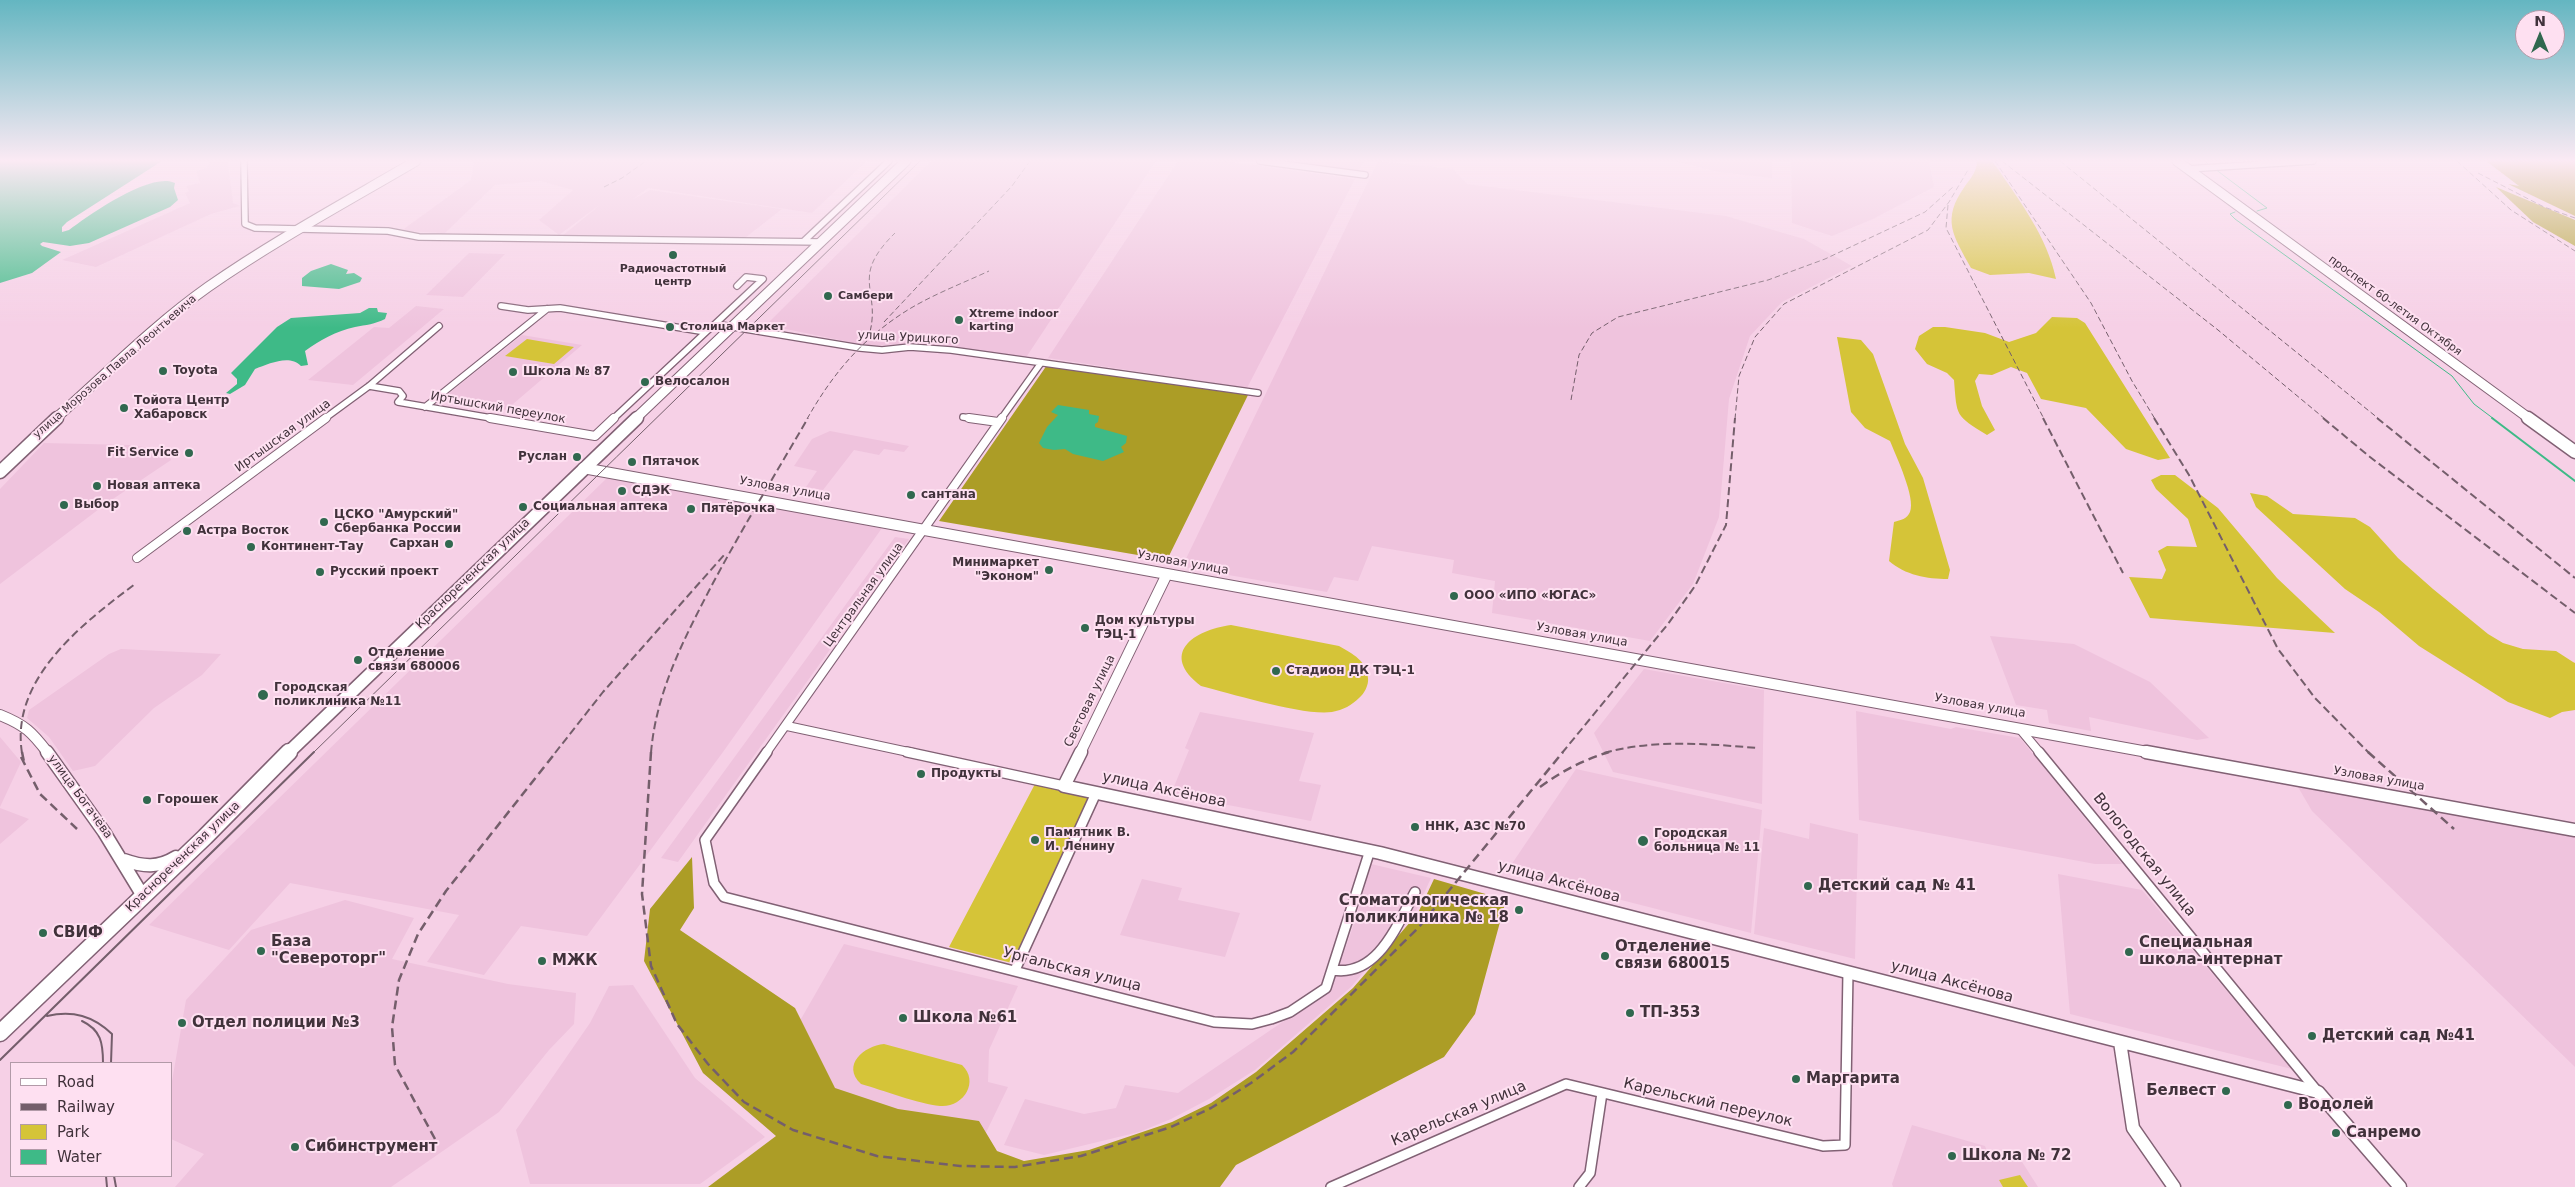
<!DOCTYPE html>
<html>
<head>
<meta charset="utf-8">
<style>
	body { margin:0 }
	#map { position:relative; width:2575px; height:1187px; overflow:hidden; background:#f6d0e6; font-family:"DejaVu Sans",sans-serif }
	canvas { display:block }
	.legend { position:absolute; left:10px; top:1062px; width:162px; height:115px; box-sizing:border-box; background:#fee0f1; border:1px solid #b29aa8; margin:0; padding:6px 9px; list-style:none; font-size:15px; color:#41323b }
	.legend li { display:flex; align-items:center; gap:10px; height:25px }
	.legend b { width:25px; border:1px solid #b29aa8 }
	.north { position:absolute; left:2515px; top:10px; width:50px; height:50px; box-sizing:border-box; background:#fee0f1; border:1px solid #b29aa8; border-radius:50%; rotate:0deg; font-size:14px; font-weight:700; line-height:20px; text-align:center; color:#41323b }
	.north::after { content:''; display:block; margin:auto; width:18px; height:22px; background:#31684f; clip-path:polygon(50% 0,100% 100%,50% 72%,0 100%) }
</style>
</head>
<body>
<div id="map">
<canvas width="2575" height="1187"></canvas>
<ul class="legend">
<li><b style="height:6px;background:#fff"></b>Road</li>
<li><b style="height:6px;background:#745e6b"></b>Railway</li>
<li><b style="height:14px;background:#d5c438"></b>Park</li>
<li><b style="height:14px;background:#3eba87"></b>Water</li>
</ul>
<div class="north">N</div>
</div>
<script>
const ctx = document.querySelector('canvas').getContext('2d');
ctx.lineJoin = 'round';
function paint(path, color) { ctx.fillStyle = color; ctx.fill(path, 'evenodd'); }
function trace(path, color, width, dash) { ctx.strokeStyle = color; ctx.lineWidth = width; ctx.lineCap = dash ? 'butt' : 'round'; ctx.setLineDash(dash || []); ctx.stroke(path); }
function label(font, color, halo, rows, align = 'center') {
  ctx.font = font + ' "DejaVu Sans",sans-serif'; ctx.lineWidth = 4; ctx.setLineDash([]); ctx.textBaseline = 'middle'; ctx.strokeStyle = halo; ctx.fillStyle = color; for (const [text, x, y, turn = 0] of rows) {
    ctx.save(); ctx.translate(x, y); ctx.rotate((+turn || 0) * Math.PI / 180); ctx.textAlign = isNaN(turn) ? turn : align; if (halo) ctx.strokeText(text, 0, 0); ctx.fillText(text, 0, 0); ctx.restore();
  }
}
const built = new Path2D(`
	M211 161H229L228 163 233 203 240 206 211 214 96 267 62 260 190 203 185 193 189 191 186 186 200 183 196 171 206 168Z
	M474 161H867L812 213 648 188 632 200 650 190 782 209 745 238 562 236 601 204 559 235 539 220 573 190 540 181 495 185 445 233 401 231 471 180Z
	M931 161H1156L1025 359 910 343 869 346 766 325Z
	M1178 161H1224L1355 179 1247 388 1048 358Z
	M1286 161H1364L1359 171Z
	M1378 161 1453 169 1467 184 1726 216 1804 239 1852 266 1782 302 1750 336 1729 399 1719 517 1693 584 1650 641 1492 613 1495 581 1452 573 1454 560 1372 546 1358 581 1334 577 1327 592 1182 567Z
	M1675 161H1772V178L1718 172Z
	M1791 161H1929L1934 187 1873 219 1832 236 1792 223Z
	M469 253 505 254 463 297 426 295Z
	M416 306 444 309 353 385 308 380 374 327 389 328Z
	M522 335 582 345 506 410 442 399Z
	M830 431 909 446 904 452 884 449 879 455 854 450 823 490 806 487 817 471 794 466 812 439Z
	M44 443 129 445 167 450 171 460 107 503 0 584V489Z
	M608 477 882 528 723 752 587 936 521 926 484 975 427 962 459 915 290 883 229 950 149 925Z
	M895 537 909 539 678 862 661 858Z
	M1990 636 2074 644 2150 682 2209 738 2197 740 2089 717 2091 731 2049 723 2047 710 2016 705Z
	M121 649 221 654 202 675 154 708 95 766 73 771 49 737 27 718 29 710 109 654Z
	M1644 669 1764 690 1762 804 1613 772 1594 733Z
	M1856 711 1951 729 1956 727 2020 738 2122 864H2095L1859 820Z
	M1200 712 1314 733 1299 781 1321 785 1311 821 1171 794 1189 750 1185 748Z
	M0 737 21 762 0 807Z
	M1576 769 1762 810 1751 933 1507 871Z
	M2298 787 2441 809 2575 834V1067L2312 811Z
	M0 808 29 819 0 844Z
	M1810 823 1858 834 1855 959 1754 934 1764 828 1809 839Z
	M1371 864 1431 878 1416 911 1351 987 1255 1070 1209 1099 1171 1119 1139 1132 1044 1155 1004 1145 1025 1099 1084 1114 1116 1108 1125 1085 1178 1093 1331 989 1355 921Z
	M2058 874 2142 890 2292 1069 2070 1014Z
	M1142 879 1182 888 1178 900 1240 913 1225 957 1120 935Z
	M345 900 414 918 392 959 508 984 576 993 574 1024 549 1050 499 1112 391 1187H175L204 1154 171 1139V1087L186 1000 251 930Z
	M844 944 1018 986 989 1050 988 1082 1008 1087 980 1145 821 1105 782 1052Z
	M633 985 695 1078 765 1137 700 1184H530L516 1130 590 1023 609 986Z
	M1912 1125 1985 1146 1988 1154 2019 1157 2038 1187H1893L1892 1184Z`);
const green = new Path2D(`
	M1977 161H1991L1996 166C2020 202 2047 236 2056 279L2029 273 1990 275 1971 268C1953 235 1941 220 1965 186 1971 178 1977 171 1977 161Z
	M2052 317 2077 318 2085 323 2170 458 2158 460 2126 449 2086 408 2041 399 2027 373 2011 367 1992 375 1979 374 1975 381 1982 406 1995 430 1987 435C1955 415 1957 417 1954 380L1947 373 1927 364 1915 349 1919 336 1933 327H1945L1985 333 2009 342 2036 333Z
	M1837 337 1861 340 1873 354 1905 444 1923 478 1950 570 1948 579C1927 579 1905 575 1889 561L1894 522C1901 520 1907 519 1910 512 1916 498 1896 456 1890 441L1865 428 1851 412Z
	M527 339 574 347 554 364 505 356Z
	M2161 475H2175L2218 508 2277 578 2335 633 2150 618 2129 577 2162 579 2166 570 2158 551 2167 546 2197 547 2188 519 2156 489 2151 480Z
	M2250 493 2267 496 2293 514 2355 518 2370 527 2398 558 2433 589 2488 634 2503 643 2523 649 2556 651 2573 662 2575 663V710L2562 712 2550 718 2508 702 2419 646 2379 612 2345 589 2256 507Z
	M1231 625 1339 646C1353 654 1367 661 1368 678 1369 685 1364 694 1359 698 1352 705 1343 710 1332 712 1303 716 1233 694 1201 686 1159 654 1193 630 1231 625Z
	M1035 784 1091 796 1012 963 949 947Z
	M884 1044 962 1065C980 1082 963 1108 940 1106 919 1104 882 1090 861 1084 841 1065 864 1046 884 1044Z
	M2020 1175 2028 1187H2003L1999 1180Z`);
const forest = new Path2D(`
	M2486 161H2575V216L2508 184 2519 186Z
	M2496 187 2575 220V246L2533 222Z
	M1047 365 1248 395 1167 560 939 521Z
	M692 857 694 908 680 930 795 1008 835 1088 898 1109 979 1121 997 1151 1024 1161 1089 1150 1172 1122 1211 1103 1256 1072 1353 988 1418 913 1434 879 1506 900 1475 1014 1444 1057 1236 1165 1220 1187H708L776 1136 703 1073 644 961 650 909Z`);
const water = new Path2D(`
	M0 161H162L67 222 62 227V232L69 230C89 215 151 171 175 183L174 188 178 200 170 207 89 243 70 246 43 242 40 244 42 246 61 252 32 273 0 283Z
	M331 264 348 270 346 274 354 273 362 278 360 282 339 289 302 286V278L311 271Z
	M369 308H377L378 312 387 313 385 319C375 324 366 325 355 327 336 331 320 340 305 351L308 365 301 366C289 354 269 364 255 369L245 385 230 394 226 393 237 384V379L231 373 277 327 291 318 360 313Z
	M1058 405 1089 410V414L1099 416 1098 422 1095 424V427L1127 436 1126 443 1121 447 1124 452 1103 461 1073 454 1065 449 1054 450 1043 448 1039 443 1047 427 1058 415 1051 412Z`);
const streamFar1 = new Path2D(`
	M2205 161 2210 166
	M2215 169 2267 208 2257 211
	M2235 212 2230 214 2235 219 2452 376 2474 404 2494 419`);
const stream = new Path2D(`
	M2492 418 2575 481`);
const minorFar2 = new Path2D(`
	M244 161 245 224 255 228 388 231 419 237 822 242
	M1260 161 1365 175
	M2187 169 2313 161
	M804 241 889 161
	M501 306 528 310 560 308 706 332 715 324 860 348 882 350 910 347 951 350 1258 393
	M715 324 763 279 746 277 737 286
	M369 386 399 391 403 396 398 402
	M398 402 497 419
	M425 407 547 309
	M963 417 978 419
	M324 419 369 386 439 326
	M613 419 706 332
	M1001 419 1041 363`);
const minorFar1 = new Path2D(`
	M490 418 595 436 614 418
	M969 418 998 422
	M137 558 326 418
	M787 726 913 753
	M2020 729 2040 753
	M766 753 1002 418`);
const minor = new Path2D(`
	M767 752 705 840 714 883 724 897 1214 1022 1252 1024 1271 1019 1290 1012 1326 988 1370 850
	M907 752 1064 786
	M2039 752 2317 1091
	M1015 970 1096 793
	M1333 970C1378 977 1397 925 1415 892
	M1331 1187 1566 1084 1823 1146 1845 1145 1848 972
	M1579 1187 1590 1173 1602 1093`);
const tertiaryFar1 = new Path2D(`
	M583 468 2153 753
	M0 715C25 725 32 732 48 753
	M1080 753 1167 574`);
const tertiary = new Path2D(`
	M47 752 104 832 143 896
	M1081 752 1064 786 1380 853 2318 1092 2400 1187
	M2146 752 2575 830
	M124 860C144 867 158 868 176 857
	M2120 1042 2133 1128 2174 1187`);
const primaryFar2 = new Path2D(`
	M55 419C105 375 153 326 208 287 274 241 346 202 416 161
	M635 419 906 161`);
const primaryFar1 = new Path2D(`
	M0 472 57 418
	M288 753 637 418`);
const primary = new Path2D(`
	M0 1033 205 837 289 752`);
const trunkFar1 = new Path2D(`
	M2177 161 2530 419`);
const trunk = new Path2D(`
	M2528 418 2575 452`);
const tramFar1 = new Path2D(`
	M313 753 920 161`);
const tram = new Path2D(`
	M47 1016C73 1010 93 1016 112 1034L111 1063
	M82 1021C101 1030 103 1043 103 1063
	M0 1060 314 752
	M106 1176 107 1187
	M114 1176 116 1187`);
const railFar2 = new Path2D(`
	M1995 161 2091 303 2132 381 2155 419
	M2002 161 2218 330 2325 419
	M2060 161 2379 419
	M2457 161 2511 210 2575 251
	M2478 173 2544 207 2575 218
	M604 187 622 178 646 161
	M1948 205 1946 228 2044 419
	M884 322 1012 186 1030 161
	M868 339C884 290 847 280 895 233
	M1571 400 1579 355 1592 333 1618 317 1768 280 1825 259 1925 212 1953 187
	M807 419C832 375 860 341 903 313 929 296 961 284 989 271
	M1735 419 1739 376 1755 337 1784 304 1928 230 1949 202 1968 170`);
const railFar1 = new Path2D(`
	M2043 418 2123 573
	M2154 418 2189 475 2278 649 2315 698 2369 753
	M2323 418 2370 457 2575 613
	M2377 418 2575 578
	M22 753C10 679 82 624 135 584
	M555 753 603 692 724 555
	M651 753C656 691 685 637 713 583 743 527 776 473 808 418
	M1562 753 1668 624 1695 586 1726 525 1735 418
	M1604 753C1654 739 1707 744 1758 748`);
const rail = new Path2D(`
	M22 752 24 762
	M651 752 642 894 651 966 677 1024 708 1064 744 1102 793 1130 877 1156 960 1166 1015 1167 1081 1156 1171 1127 1211 1108 1251 1083 1293 1052 1419 927 1563 752
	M2368 752 2454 829
	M21 757 40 794 77 829
	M1540 787C1562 771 1583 760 1609 752
	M435 1139 395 1065 392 1027 399 980 418 934 446 891 556 752`);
const markers = [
	[673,255,5,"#31684f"],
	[828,296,5,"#31684f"],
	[959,320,5,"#31684f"],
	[670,327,5,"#31684f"],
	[163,371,5,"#31684f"],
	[513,372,5,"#31684f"],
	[645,382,5,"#31684f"],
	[124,408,5,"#31684f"],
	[189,453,5,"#31684f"],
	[577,457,5,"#31684f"],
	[632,462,5,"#31684f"],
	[97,486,5,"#31684f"],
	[622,491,5,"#31684f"],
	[911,495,5,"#31684f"],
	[64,505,5,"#31684f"],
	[523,507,5,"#31684f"],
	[691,509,5,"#31684f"],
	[324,522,5,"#31684f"],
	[187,531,5,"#31684f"],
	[449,544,5,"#31684f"],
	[251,547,5,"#31684f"],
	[1049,570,5,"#31684f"],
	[320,572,5,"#31684f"],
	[1454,596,5,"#31684f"],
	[1085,628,5,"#31684f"],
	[358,660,5,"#31684f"],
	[1276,671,5,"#31684f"],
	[263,695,6,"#31684f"],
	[921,774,5,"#31684f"],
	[147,800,5,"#31684f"],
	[1415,827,5,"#31684f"],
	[1035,840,5,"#31684f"],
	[1643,841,6,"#31684f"],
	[1808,886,5,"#31684f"],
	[1519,910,5,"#31684f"],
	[43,933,5,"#31684f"],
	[261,951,5,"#31684f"],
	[2129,952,5,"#31684f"],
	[1605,956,5,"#31684f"],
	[542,961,5,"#31684f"],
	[1630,1013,5,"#31684f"],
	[903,1018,5,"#31684f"],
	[182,1023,5,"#31684f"],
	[2312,1036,5,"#31684f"],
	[1796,1079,5,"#31684f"],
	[2226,1091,5,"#31684f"],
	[2288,1105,5,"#31684f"],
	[2336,1133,5,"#31684f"],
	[295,1147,5,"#31684f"],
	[1952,1156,5,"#31684f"]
];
const farPoinames = [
	["Радиочастотный",673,269,"center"],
	["центр",673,282,"center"],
	["Самбери",838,296],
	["Xtreme indoor",969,314],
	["karting",969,327],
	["Столица Маркет",680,327]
];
const farStreetnames = [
	["проспект 60-летия Октября",2395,306,36],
	["улица Морозова Павла Леонтьевича",115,367,-41]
];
const streetNames = [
	["улица Урицкого",908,338,3],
	["Иртышский переулок",498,408,10],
	["Иртышская улица",283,436,-36],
	["Узловая улица",785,489,10],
	["Узловая улица",1183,563,10],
	["Краснореченская улица",473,574,-44],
	["Центральная улица",864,595,-54],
	["Узловая улица",1582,635,10],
	["Световая улица",1090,701,-64],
	["Узловая улица",1980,706,10],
	["Узловая улица",2379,779,10],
	["улица Богачёва",80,797,54],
	["Краснореченская улица",183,857,-44]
];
const poiNames = [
	["Toyota",173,371],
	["Школа № 87",523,372],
	["Велосалон",655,382],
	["Тойота Центр",134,401],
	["Хабаровск",134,415],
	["Fit Service",179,453,"right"],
	["Руслан",567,457,"right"],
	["Пятачок",642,462],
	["Новая аптека",107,486],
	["СДЭК",632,491],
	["сантана",921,495],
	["Выбор",74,505],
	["Социальная аптека",533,507],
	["Пятёрочка",701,509],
	["ЦСКО \"Амурский\"",334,515],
	["Сбербанка России",334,529],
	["Астра Восток",197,531],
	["Сархан",439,544,"right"],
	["Континент-Тау",261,547],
	["Минимаркет",1039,563,"right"],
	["\"Эконом\"",1039,577,"right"],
	["Русский проект",330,572],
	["ООО «ИПО «ЮГАС»",1464,596],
	["Дом культуры",1095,621],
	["ТЭЦ-1",1095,635],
	["Отделение",368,653],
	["связи 680006",368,667],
	["Стадион ДК ТЭЦ-1",1286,671],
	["Городская",274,688],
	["поликлиника №11",274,702],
	["Продукты",931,774],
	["Горошек",157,800],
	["ННК, АЗС №70",1425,827],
	["Памятник В.",1045,833],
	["И. Ленину",1045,847],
	["Городская",1654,834],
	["больница № 11",1654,848]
];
const nearStreetnames = [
	["улица Аксёнова",1164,790,12],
	["Вологодская улица",2144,855,51],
	["улица Аксёнова",1559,882,15],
	["Ургальская улица",1072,970,14],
	["улица Аксёнова",1952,982,15],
	["Карельский переулок",1708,1103,13],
	["Карельская улица",1459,1114,-23]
];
const nearPoinames = [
	["Детский сад № 41",1818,886],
	["Стоматологическая",1509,901,"right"],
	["поликлиника № 18",1509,918,"right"],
	["СВИФ",53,933],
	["База",271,942],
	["\"Североторг\"",271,959],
	["Специальная",2139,943],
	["школа-интернат",2139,960],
	["Отделение",1615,947],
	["связи 680015",1615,964],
	["МЖК",552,961],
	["ТП-353",1640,1013],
	["Школа №61",913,1018],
	["Отдел полиции №3",192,1023],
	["Детский сад №41",2322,1036],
	["Маргарита",1806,1079],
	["Белвест",2216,1091,"right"],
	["Водолей",2298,1105],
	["Санремо",2346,1133],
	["Сибинструмент",305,1147],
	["Школа № 72",1962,1156]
];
paint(built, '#efc3dd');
paint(green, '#d5c438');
paint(forest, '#ac9d26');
paint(water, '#3eba87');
trace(streamFar1, '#3eba87', 1);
trace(stream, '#3eba87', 2);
trace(minorFar2, '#816174', 8);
trace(minorFar1, '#816174', 10);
trace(minor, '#816174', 12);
trace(tertiaryFar1, '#816174', 12);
trace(tertiary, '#816174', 15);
trace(primaryFar2, '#816174', 11);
trace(primaryFar1, '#816174', 15);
trace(primary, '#816174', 19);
trace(trunkFar1, '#816174', 11);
trace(trunk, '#816174', 15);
trace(minorFar2, '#fff', 5.5);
trace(minorFar1, '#fff', 8);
trace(minor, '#fff', 9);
trace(tertiaryFar1, '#fff', 10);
trace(tertiary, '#fff', 12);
trace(primaryFar2, '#fff', 9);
trace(primaryFar1, '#fff', 12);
trace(primary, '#fff', 16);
trace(trunkFar1, '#fff', 9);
trace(trunk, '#fff', 12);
trace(tramFar1, '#745e6b', 1);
trace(tram, '#745e6b', 2);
trace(railFar2, '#745e6b', 1, [5.5, 3]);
trace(railFar1, '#745e6b', 2, [8, 4]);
trace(rail, '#745e6b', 2.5, [9, 5]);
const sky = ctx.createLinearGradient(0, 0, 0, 328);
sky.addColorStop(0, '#64b6c1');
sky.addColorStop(0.49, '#fbeaf4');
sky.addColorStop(1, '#fbeaf400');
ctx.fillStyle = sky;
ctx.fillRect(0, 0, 2575, 328);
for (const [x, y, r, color] of markers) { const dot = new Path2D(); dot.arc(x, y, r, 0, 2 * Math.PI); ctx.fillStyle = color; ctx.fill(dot); trace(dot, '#fee0f1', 2); }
label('bold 11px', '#41323b', '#fee0f1', farPoinames, 'left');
label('11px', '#41323b', '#fee0f1', farStreetnames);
label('12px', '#41323b', '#fee0f1', streetNames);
label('bold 12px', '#41323b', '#fee0f1', poiNames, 'left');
label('15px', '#41323b', '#fee0f1', nearStreetnames);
label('bold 15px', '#41323b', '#fee0f1', nearPoinames, 'left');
</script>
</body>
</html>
